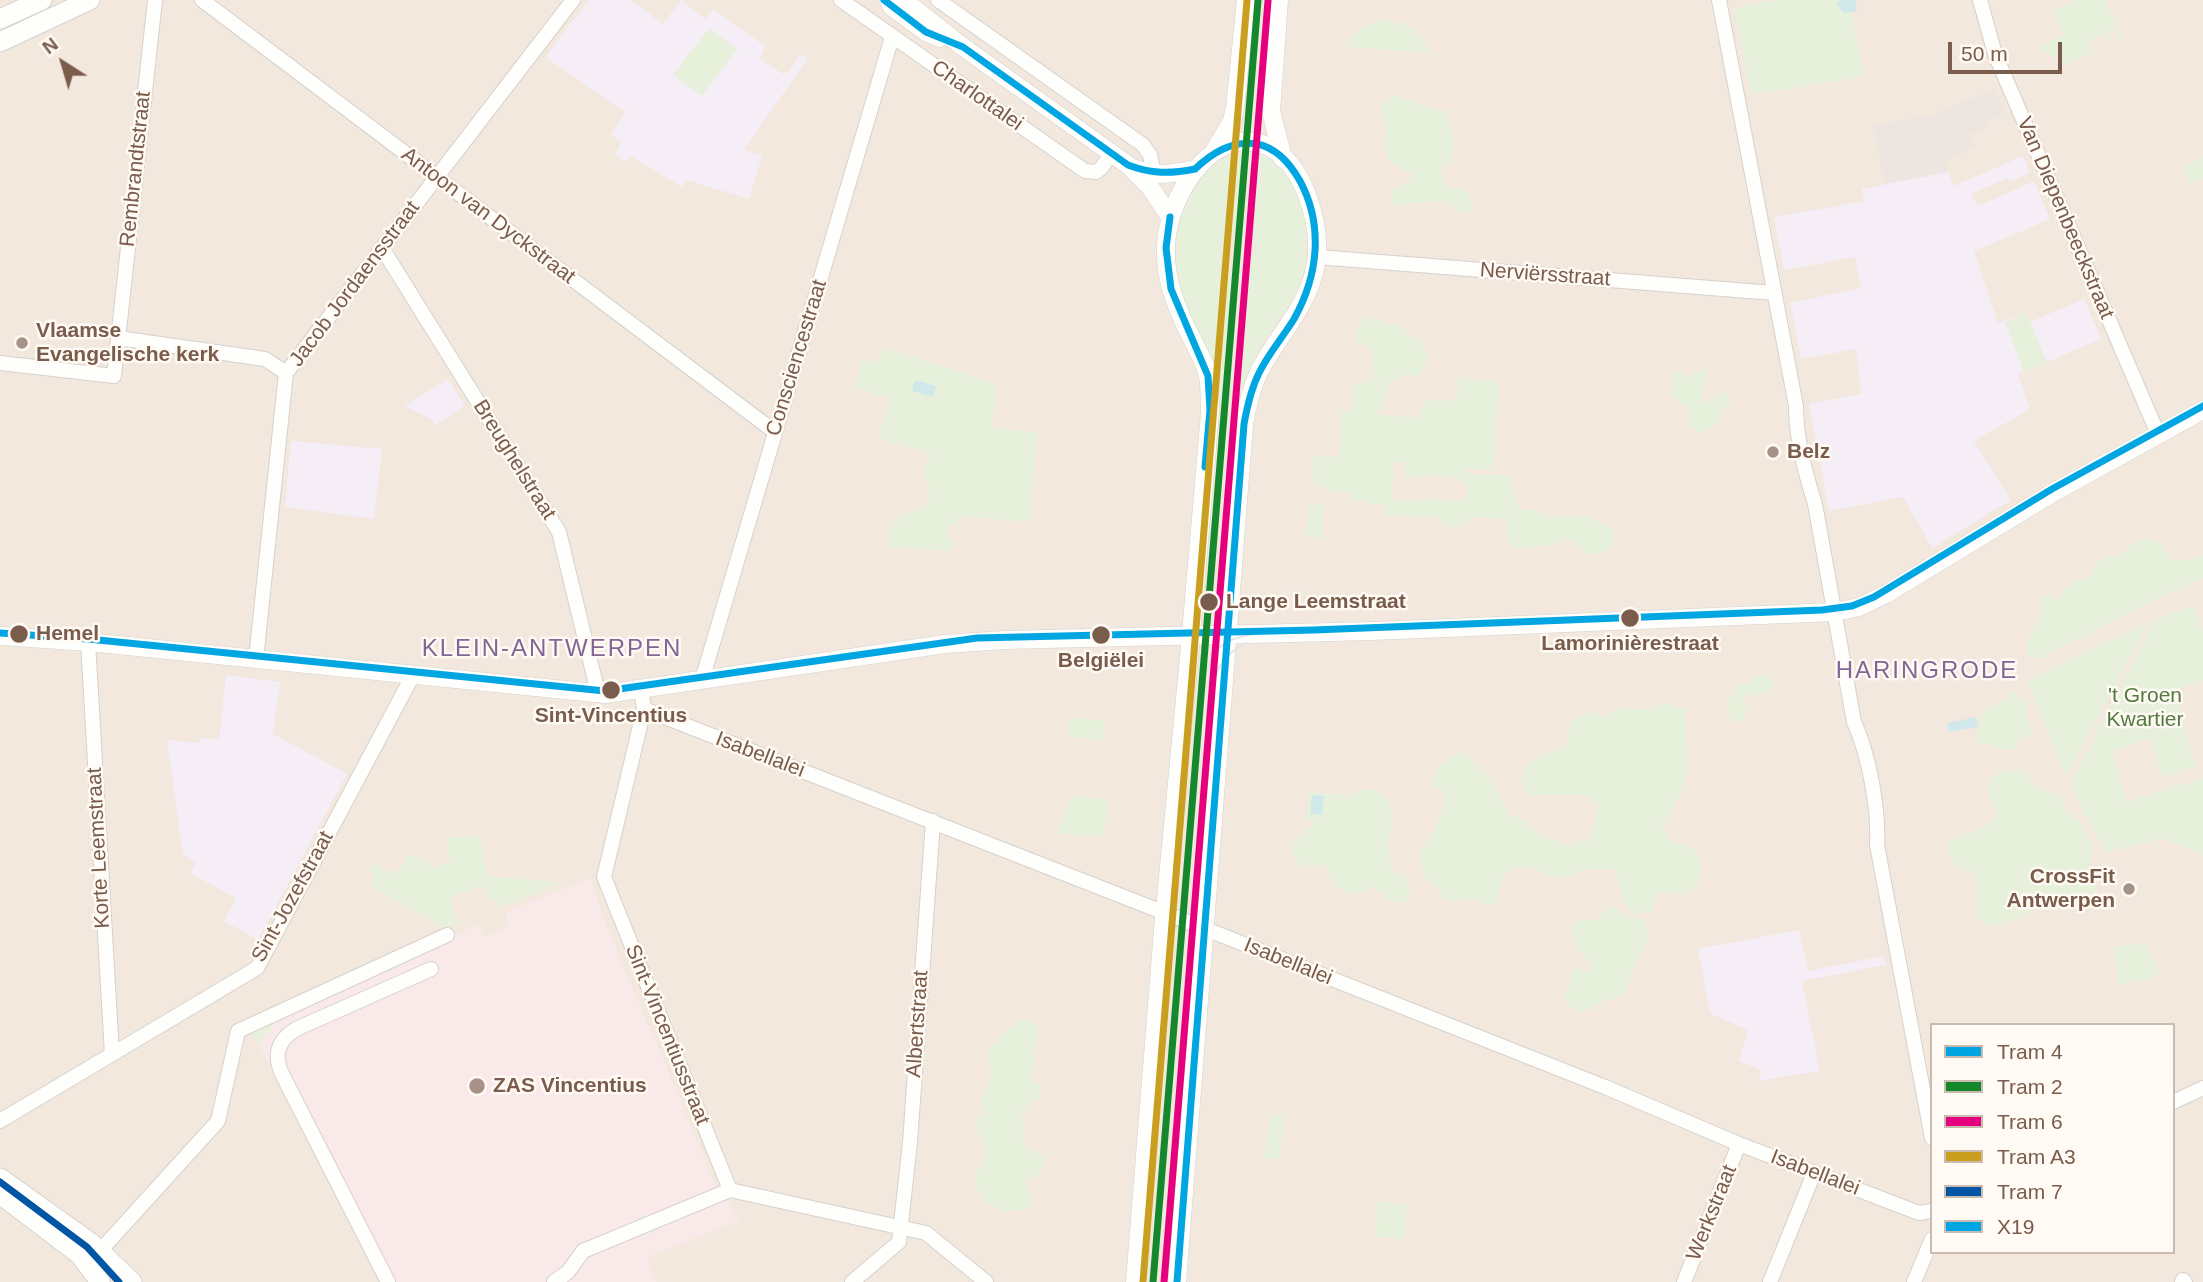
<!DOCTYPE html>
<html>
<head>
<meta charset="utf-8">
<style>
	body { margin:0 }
	#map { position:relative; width:2203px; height:1282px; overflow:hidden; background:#f9f5f0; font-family:Helvetica,sans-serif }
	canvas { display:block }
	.legend { position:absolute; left:1930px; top:1023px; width:245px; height:231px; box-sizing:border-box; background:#fffaf3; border:2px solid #cabbb1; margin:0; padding:9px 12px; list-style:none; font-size:21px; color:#7a5c4d }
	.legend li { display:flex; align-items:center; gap:14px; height:35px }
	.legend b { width:35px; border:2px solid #cabbb1 }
	.north { position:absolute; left:28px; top:28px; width:70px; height:70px; -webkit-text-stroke:5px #fffaf3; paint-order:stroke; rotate:323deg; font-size:19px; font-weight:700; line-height:28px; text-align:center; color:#7a5c4d }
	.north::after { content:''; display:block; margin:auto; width:24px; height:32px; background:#7a5c4d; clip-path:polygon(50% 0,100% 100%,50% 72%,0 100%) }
	.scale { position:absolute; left:1948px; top:42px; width:114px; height:32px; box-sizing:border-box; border:4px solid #7a5c4d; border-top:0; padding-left:9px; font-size:21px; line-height:24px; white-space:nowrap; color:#7a5c4d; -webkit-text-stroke:5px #fffaf3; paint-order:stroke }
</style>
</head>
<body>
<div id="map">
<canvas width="2203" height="1282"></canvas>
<ul class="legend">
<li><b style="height:9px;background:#00a6e2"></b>Tram 4</li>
<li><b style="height:9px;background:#15882e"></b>Tram 2</li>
<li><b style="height:9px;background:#e6007e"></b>Tram 6</li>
<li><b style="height:9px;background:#ca9f1f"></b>Tram A3</li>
<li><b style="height:9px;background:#0056a4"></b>Tram 7</li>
<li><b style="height:9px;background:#00a6e2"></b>X19</li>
</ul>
<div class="north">N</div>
<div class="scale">50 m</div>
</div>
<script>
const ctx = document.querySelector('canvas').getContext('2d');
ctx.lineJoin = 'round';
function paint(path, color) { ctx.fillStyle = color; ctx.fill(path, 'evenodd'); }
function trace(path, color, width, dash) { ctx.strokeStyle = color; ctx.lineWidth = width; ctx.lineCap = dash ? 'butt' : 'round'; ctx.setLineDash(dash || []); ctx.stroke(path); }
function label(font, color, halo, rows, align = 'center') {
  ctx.font = font + ' Helvetica,sans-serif'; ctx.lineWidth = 5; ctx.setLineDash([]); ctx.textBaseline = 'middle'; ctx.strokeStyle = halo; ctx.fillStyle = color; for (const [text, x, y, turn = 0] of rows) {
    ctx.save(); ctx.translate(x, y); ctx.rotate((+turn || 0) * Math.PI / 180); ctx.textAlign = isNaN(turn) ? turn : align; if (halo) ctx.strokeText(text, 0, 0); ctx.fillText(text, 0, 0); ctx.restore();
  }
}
const residential = new Path2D(`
	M0 0H2203V1282H0ZM1932 1025H2173V1252H1932Z`);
const industrial = new Path2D(`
	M1994 89 2005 114 1984 123 1986 128 1970 134 1975 147 1945 160 1948 172 1885 184 1873 126 1930 116Z`);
const education = new Path2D(`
	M589 0H631L663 24 681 0 705 19 713 9 766 47 759 58 783 74 788 72 801 54 808 58 744 150 762 156 749 199 686 180 682 187 630 156 626 162 615 154 622 142 611 135 625 112 545 57Z
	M2023 156 2030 173 2009 182 2007 178 1971 194 1978 206 2034 181 2050 219 1974 251 1998 323 2026 313 2030 322 2084 299 2101 339 2018 374 2030 409 1974 441 2011 500 1932 548 1903 497 1829 511 1809 404 1861 394 1856 349 1801 359 1790 303 1861 288 1855 257 1784 270 1774 217 1864 201 1862 189 1948 172 1954 186Z
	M448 379 465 406 435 425 431 419 405 406Z
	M291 441 382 449 374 519 285 507Z
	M226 675 280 682 273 734 347 774 258 940 224 921 236 898 190 873 196 863 183 855 167 740 199 743 200 738 219 740Z
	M1799 930 1808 971 1884 956 1886 965 1802 981 1820 1071 1758 1081 1762 1070 1738 1061 1749 1031 1710 1013 1698 949Z`);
const medical = new Path2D(`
	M590 878 604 919 716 1186 741 1220 647 1257 657 1282H386L336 1192 251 1030 478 924 484 937 509 927 504 913Z`);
const green = new Path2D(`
	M1776 0H1849L1864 76 1751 95 1734 8Z
	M2079 0H2105L2123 41 2121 42 2116 30 2107 33 2110 39 2108 40 2104 33 2088 41 2093 53 2061 66 2055 54 2048 57 2045 50 2040 52 2038 46 2064 35 2053 9Z
	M1378 21C1402 19 1421 31 1430 53L1344 47 1363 27Z
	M709 28 737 49 702 96 673 75Z
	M1394 95 1420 105 1447 111 1453 137 1452 158 1441 168 1442 181 1452 188 1466 191 1473 202 1470 214 1456 210 1452 203C1431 200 1414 202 1394 207L1391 201 1392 190 1409 182 1413 173C1398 168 1390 164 1383 149L1388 135 1383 124 1381 104Z
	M1233 154H1242L1236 228 1227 236 1224 259 1233 271 1222 403H1217C1209 376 1202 348 1192 321 1189 313 1184 305 1181 297 1170 261 1174 226 1192 193 1202 175 1213 162 1233 154Z
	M1256 154C1274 156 1283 170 1292 184 1301 200 1305 218 1306 236 1311 297 1276 315 1253 363 1246 376 1243 390 1239 404H1236L1246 271C1256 259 1259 243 1250 230Z
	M2203 157V178L2189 184 2182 166Z
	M2026 313 2047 362 2024 372 2005 322Z
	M1377 317 1389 325H1400L1411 336 1420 339 1429 358 1419 376C1400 373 1384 380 1386 401L1376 414 1418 418 1427 399 1456 401 1459 378 1499 382 1493 470 1460 468 1473 475 1509 474 1514 497 1521 509 1534 510 1546 517 1560 515 1573 517 1588 515 1612 529 1614 539 1612 547 1600 554H1585L1572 540 1566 537 1559 545 1519 548 1507 541 1506 519 1471 517 1467 523C1453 529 1445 527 1436 516L1413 517 1402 514 1388 517 1385 509 1389 505 1369 504 1368 502 1349 500 1350 494 1331 492 1312 480 1314 461H1312V455L1339 457 1341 411 1349 412 1352 402 1351 387 1375 378 1371 349 1357 342 1356 331 1364 318 1369 320ZM1393 462 1407 463 1404 468 1405 474 1412 478C1418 476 1446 476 1453 477 1459 478 1463 483 1467 487V499C1455 503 1455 501 1444 499 1436 498 1429 500 1421 500 1409 500 1403 498 1393 503Z
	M882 348 962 372 985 381 996 382 992 428 1037 432 1030 522 958 516 957 524H949L948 540 953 541V551L887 547C886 532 896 517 910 512 915 510 921 509 925 505 940 487 911 472 933 454L878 438 891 399 854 387 863 359 877 363Z
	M1704 369 1707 375 1701 391 1703 403C1715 402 1719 383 1731 400L1729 406 1722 410 1716 425 1701 433C1676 423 1696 416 1684 404 1678 399 1674 400 1670 392L1676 373 1682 371 1689 378 1693 373Z
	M1310 503 1324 504 1322 538 1305 537Z
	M2139 539C2161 538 2161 545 2173 560L2193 559 2203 555V578L2109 622 2086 637 2063 645 2041 658H2030L2025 648 2041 613 2039 601 2045 594 2058 599C2066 589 2073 578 2087 579L2094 574V565L2111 554 2118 556Z
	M2194 605 2203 632V681L2173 690 2196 767 2162 777 2150 739 2112 751 2127 802 2203 778V856L2164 838 2106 852 2078 802 2070 784 2156 619Z
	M2148 622 2070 770 2065 773 2027 681Z
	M1769 674 1775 687 1767 692 1746 696 1744 703 1747 709 1745 718 1740 722 1731 720C1728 711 1726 708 1729 698L1735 694 1733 688 1741 683 1747 684 1755 677Z
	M2015 691 2018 698 2027 702 2026 715 2032 732 2027 738 2018 739 2015 749 1997 750 1990 744H1980L1975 735C1980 728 1978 721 1983 713 1987 707 1991 707 1997 705 2005 702 2007 694 2015 691Z
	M1666 703 1685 710 1687 774 1679 796 1663 825 1668 839 1695 850 1702 863 1697 887 1683 895 1660 891 1652 911 1633 914 1623 901 1615 869H1583L1568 878 1556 877 1529 868 1510 867 1499 887 1498 902 1489 906C1476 897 1460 899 1445 901L1437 887 1425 879 1419 854C1433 836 1441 818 1446 796L1433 783C1436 767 1444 759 1459 753L1470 757 1491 780 1509 814 1527 823 1538 834 1568 845 1590 839 1598 807 1586 795H1526L1521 779C1535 751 1543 758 1567 745 1569 722 1569 716 1593 712L1601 717 1624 708 1648 710Z
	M1070 718 1105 720 1103 740 1069 737Z
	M2015 770 2024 771 2033 784 2042 790 2052 791 2061 796 2066 809 2084 826 2086 835 2093 846 2090 865 2097 885 2094 893 2061 900 2042 896 2035 901 2033 909C2017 921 1990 936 1975 914 1977 903 1980 890 1976 880 1967 860 1947 875 1947 843 1964 831 1988 833 1998 814L1988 795 1989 779 2000 772Z
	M1374 789C1397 809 1395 810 1389 837 1386 849 1390 860 1393 871L1405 877 1410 891 1408 901 1394 903 1373 886C1348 901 1332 891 1326 864L1304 866 1296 860 1292 846 1314 822 1307 820 1309 792 1353 795 1359 790Z
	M1071 796 1108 799 1104 837 1057 833Z
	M480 835 487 876 555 882V886L497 907 493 898 489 900 483 885 449 898 460 924 446 928 371 887 374 878 370 869 373 863 397 875 409 853 439 870V864L452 861V857L448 856 446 838Z
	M1611 906 1619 909 1625 918H1642C1644 922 1648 928 1648 933 1648 945 1640 954 1636 964 1629 979 1629 1001 1607 999 1590 1013 1570 1018 1562 993L1573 984 1569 975 1573 968 1586 971 1592 968 1574 941 1571 928 1579 919C1602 922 1596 919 1611 906Z
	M2146 943 2160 975 2157 974 2139 983 2137 979 2119 986 2113 947Z
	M280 1016 258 1045 251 1030Z
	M1021 1020C1045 1021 1039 1037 1033 1051L1036 1058 1031 1074 1035 1082 1041 1088 1039 1098 1026 1107 1022 1112C1024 1124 1022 1140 1027 1149L1039 1154 1045 1159C1043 1172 1037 1176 1026 1180L1032 1202 1029 1208C1008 1215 986 1210 977 1188 976 1184 974 1182 975 1177 977 1168 986 1161 986 1152 986 1144 983 1143 980 1137 977 1132 977 1126 975 1121L983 1113 980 1099 988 1089 991 1074 989 1050 1014 1024Z
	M1271 1114 1284 1115 1280 1159 1264 1158Z
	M1378 1202 1407 1204 1404 1239 1375 1237Z`);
const water = new Path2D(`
	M1846 0H1855L1857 11 1844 13 1835 2Z
	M915 380 936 386 933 397 912 391Z
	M1976 717 1978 727 1949 732 1947 723Z
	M1312 795 1324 796 1322 815 1310 814Z`);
const minor = new Path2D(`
	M202 0 775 432
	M841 0 1085 171 1096 172 1101 168 1112 153
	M938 0 1143 145 1150 155 1154 174
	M1719 0 1796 406C1796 439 1805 472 1815 504L1854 722C1869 755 1879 809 1877 845L1932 1138
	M1980 0 1995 54 2158 434
	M382 248 559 532 598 693
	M1317 257 1774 293
	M118 338 265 359 286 373
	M0 363 114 376 155 0
	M88 642 112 1054
	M256 659 286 373 573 0
	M702 680 892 37
	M641 689 644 709 604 877 730 1190
	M644 709 1183 920 1605 1087 1739 1144 1919 1213 1932 1211
	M2173 1102 2203 1088
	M0 1121 257 968 413 675
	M730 1190 926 1233 986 1282
	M100 1251 218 1121 238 1031 447 935
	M388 1282 283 1076C273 1056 277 1041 296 1029L431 969
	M554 1282 568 1272 583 1251 730 1190
	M852 1282 899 1242 910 1142 933 821
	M1684 1282 1739 1144
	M1770 1282 1814 1173
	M1914 1282 1932 1239
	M2182 1282 2183 1280 2185 1282`);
const tertiary = new Path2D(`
	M889 0 915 9 963 47 1128 165 1150 187 1170 217
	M1279 0 1271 111 1283 159
	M891 6 926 32 940 38
	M1213 153 1232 121 1235 108 1246 0
	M1133 168C1154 177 1173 174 1195 169
	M0 636 88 642 605 694 945 644 1005 640 1372 631 1835 612 1859 607 1886 594 2054 492 2203 410
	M1135 1282 1163 930 1189 657 1210 413C1210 401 1210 388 1208 376 1205 362 1197 349 1191 337 1174 304 1162 272 1167 235 1173 190 1215 122 1269 147 1303 163 1319 220 1317 254 1314 302 1279 332 1259 372 1251 389 1247 406 1244 424L1177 1282`);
const secondary = new Path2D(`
	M0 19 42 0
	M0 42 90 0
	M0 1178 91 1243 132 1282
	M0 1194 80 1255 100 1282`);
const tram = new Path2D(`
	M1202 686C1214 643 1222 639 1265 632
	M1208 696C1215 672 1223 653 1247 643`);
const bus1 = new Path2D(`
	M884 0 926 32 963 47 1128 165C1151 174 1171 174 1195 169
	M1170 217 1166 248 1171 289 1208 376 1210 410 1205 467
	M1177 1282 1244 424C1247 407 1251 389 1259 373 1268 354 1283 337 1294 319 1318 276 1324 226 1300 181 1291 165 1277 148 1257 144 1232 140 1212 153 1195 169`);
const tram1 = new Path2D(`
	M0 633 88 639 605 691 977 638 1314 630 1822 610 1852 606 1874 597 2052 489 2203 406`);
const tram2 = new Path2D(`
	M1153 1282 1258 0`);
const tram3 = new Path2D(`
	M1164 1282 1268 1`);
const tram4 = new Path2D(`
	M1143 1281 1247 0`);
const tram5 = new Path2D(`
	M0 1182 87 1247 119 1282`);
const markers = [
	[22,343,7,"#a69286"],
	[1773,452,7,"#a69286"],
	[1209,602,10,"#7a5c4d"],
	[1630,618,10,"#7a5c4d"],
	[19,634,10,"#7a5c4d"],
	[1101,635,10,"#7a5c4d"],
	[611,690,10,"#7a5c4d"],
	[2129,889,7,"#a69286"],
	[477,1086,9,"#a69286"]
];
const streetNames = [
	["Charlottalei",977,96,35],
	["Rembrandtstraat",136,169,-84],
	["Antoon van Dyckstraat",488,216,37],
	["Van Diepenbeeckstraat",2065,218,67],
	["Nerviërsstraat",1545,275,4],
	["Jacob Jordaensstraat",355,284,-53],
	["Consciencestraat",797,358,-73],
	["Breughelstraat",514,460,58],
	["Isabellalei",760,755,21],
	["Korte Leemstraat",99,848,-93],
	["Sint-Jozefstraat",293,897,-61],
	["Isabellalei",1288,962,22],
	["Albertstraat",918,1024,-86],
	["Sint-Vincentiusstraat",667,1035,68],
	["Isabellalei",1815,1173,21],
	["Werkstraat",1712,1213,-68]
];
const poiNames = [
	["Vlaamse",36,331],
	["Evangelische kerk",36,355],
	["Belz",1787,452],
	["CrossFit",2115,877,"right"],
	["Antwerpen",2115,901,"right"],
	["ZAS Vincentius",493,1086]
];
const stopNames = [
	["Lange Leemstraat",1226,602,"left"],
	["Hemel",36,634,"left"],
	["Lamorinièrestraat",1630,644],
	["Belgiëlei",1101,661],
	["Sint-Vincentius",611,716]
];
const parkNames = [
	["'t Groen",2145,696],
	["Kwartier",2145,720]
];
const quarterNames = [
	["KLEIN-ANTWERPEN",552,649],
	["HARINGRODE",1927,671]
];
paint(residential, '#f2e8de');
paint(industrial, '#ede5e0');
paint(education, '#f6eef6');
paint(medical, '#fae9e9');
paint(green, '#e7f0db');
paint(water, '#d0e8ea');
trace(minor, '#d7d1cb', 16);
trace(tertiary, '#d7d1cb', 19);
trace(secondary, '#d9d2cb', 21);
trace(minor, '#fefefd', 14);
trace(tertiary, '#fefefd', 18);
trace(secondary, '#fefefd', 19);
trace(tram, '#e6e3e7', 2);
trace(bus1, '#00a6e2', 7);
trace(tram1, '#00a6e2', 7);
trace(tram2, '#15882e', 7);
trace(tram3, '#e6007e', 7);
trace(tram4, '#ca9f1f', 7);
trace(tram5, '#0056a4', 7);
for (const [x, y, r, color] of markers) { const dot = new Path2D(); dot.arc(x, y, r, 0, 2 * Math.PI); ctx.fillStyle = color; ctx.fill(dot); trace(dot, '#fffaf3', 2.5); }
label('21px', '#7a5c4d', '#fffaf3', streetNames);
label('bold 21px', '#7a5c4d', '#fffaf3', poiNames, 'left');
label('bold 21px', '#7a5c4d', '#fffaf3', stopNames);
label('21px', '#537a41', '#fffaf3', parkNames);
ctx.letterSpacing = '2px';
label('24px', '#846695', '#fffaf3', quarterNames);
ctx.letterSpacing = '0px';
</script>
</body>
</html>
